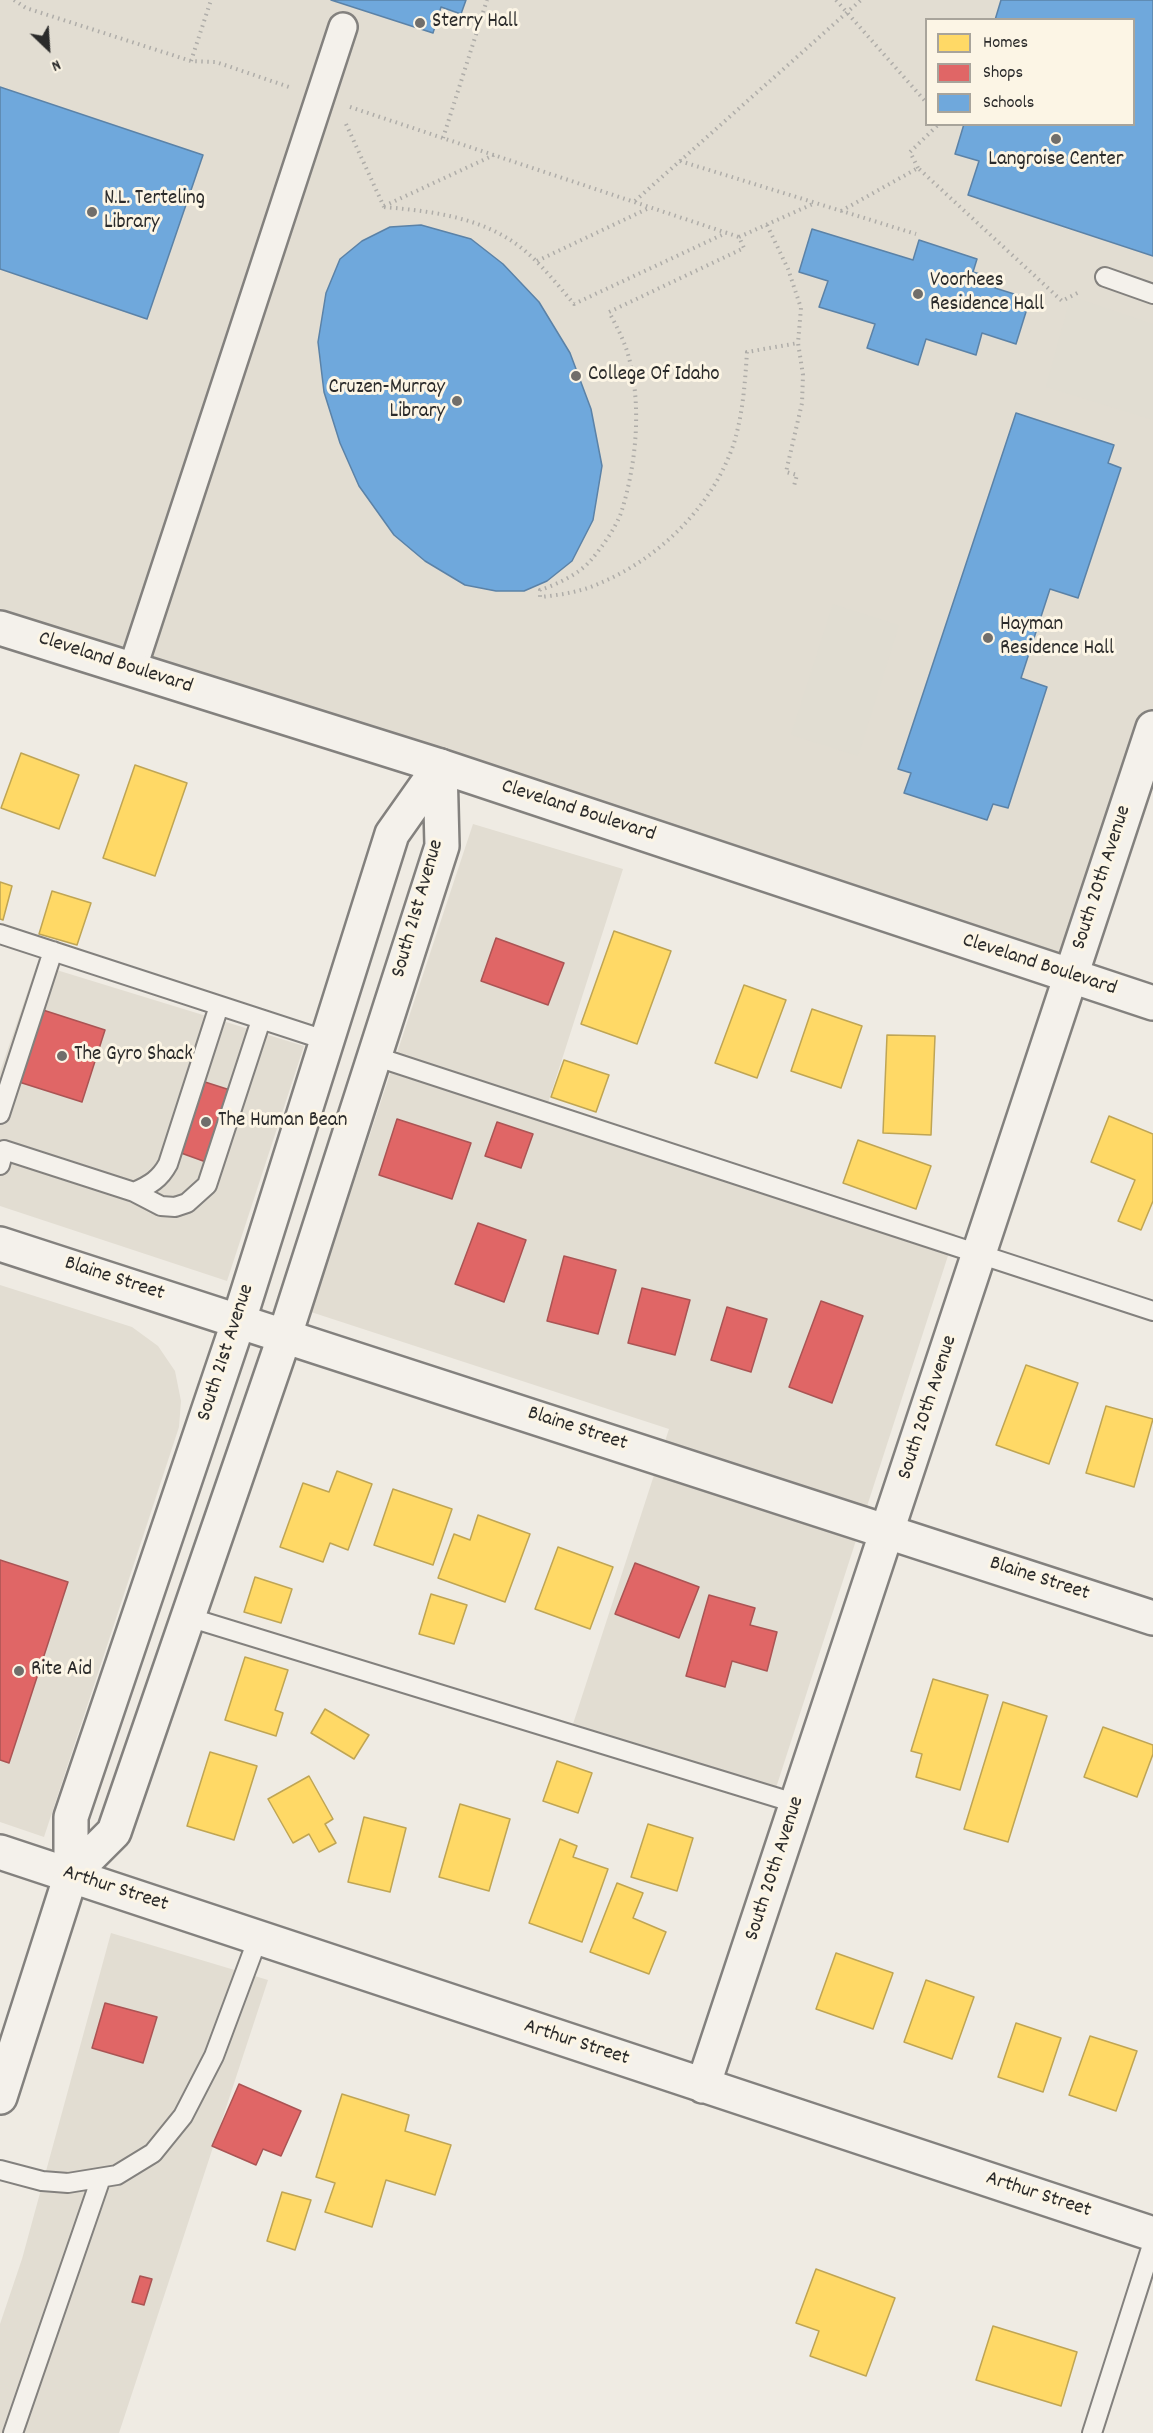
<!DOCTYPE html>
<html>
<head>
<meta charset="utf-8">
<style>
	body { margin:0 }
	#map { position:relative; width:1153px; height:2433px; overflow:hidden; background:#efebe3; font-family:Dekko,sans-serif }
	canvas { display:block }
	.legend { position:absolute; left:925px; top:18px; width:210px; height:108px; box-sizing:border-box; background:#fcf5e5; border:2px solid #a8a49b; margin:0; padding:8px 10px; list-style:none; font-size:18px; color:#2b2b2b }
	.legend li { display:flex; align-items:center; gap:12px; height:30px }
	.legend b { width:30px; border:2px solid #a8a49b }
	.north { position:absolute; left:18px; top:18px; width:60px; height:60px; -webkit-text-stroke:4px #fcf5e5; paint-order:stroke; rotate:155deg; font-size:16px; font-weight:700; line-height:24px; text-align:center; color:#2b2b2b }
	.north::after { content:''; display:block; margin:auto; width:21px; height:27px; background:#2b2b2b; clip-path:polygon(50% 0,100% 100%,50% 72%,0 100%) }
</style>
</head>
<body>
<div id="map">
<canvas width="1153" height="2433"></canvas>
<ul class="legend">
<li><b style="height:16px;background:#ffd966"></b>Homes</li>
<li><b style="height:16px;background:#e06666"></b>Shops</li>
<li><b style="height:16px;background:#6fa8dc"></b>Schools</li>
</ul>
<div class="north">N</div>
</div>
<script>
const ctx = document.querySelector('canvas').getContext('2d');
ctx.lineJoin = 'round';
function paint(path, color) { ctx.fillStyle = color; ctx.fill(path, 'evenodd'); }
function trace(path, color, width, dash) { ctx.strokeStyle = color; ctx.lineWidth = width; ctx.lineCap = dash ? 'butt' : 'round'; ctx.setLineDash(dash || []); ctx.stroke(path); }
function label(font, color, halo, rows, align = 'center') {
  ctx.font = font + ' Dekko,sans-serif'; ctx.lineWidth = 6; ctx.setLineDash([]); ctx.textBaseline = 'middle'; ctx.strokeStyle = halo; ctx.fillStyle = color; for (const [text, x, y, turn = 0] of rows) {
    ctx.save(); ctx.translate(x, y); ctx.rotate((+turn || 0) * Math.PI / 180); ctx.textAlign = isNaN(turn) ? turn : align; if (halo) ctx.strokeText(text, 0, 0); ctx.fillText(text, 0, 0); ctx.restore();
  }
}
const built = new Path2D(`
	M0 0H1153V728L1070 976 0 628ZM926 20H1134V124H926Z
	M473 824 623 869 548 1103 955 1234 775 1791 572 1727 669 1429 311 1312Z
	M37 964 304 1046 227 1281 0 1206V1072Z
	M0 1285 132 1327 158 1346 175 1371 181 1401 179 1427 44 1837 0 1822Z
	M111 1933 268 1980 119 2433H0V2324L22 2259Z`);
const green = new Path2D(`
	M1071 296 1153 324V420L1046 387Z
	M833 604 899 625 858 756 791 735Z`);
const homes = new Path2D(`
	M21 753 79 775 59 829 1 808Z
	M135 765 187 783 155 876 103 858Z
	M0 882 12 886 3 920 0 919Z
	M52 891 91 903 77 945 39 934Z
	M614 931 671 951 637 1044 581 1024Z
	M744 985 786 1000 757 1078 715 1063Z
	M812 1009 862 1026 841 1088 791 1071Z
	M887 1035 935 1036 931 1135 883 1133Z
	M564 1060 609 1075 596 1112 551 1097Z
	M1109 1116 1153 1134V1201L1141 1230 1118 1221 1135 1180 1091 1162Z
	M858 1140 931 1166 916 1209 843 1183Z
	M1026 1365 1078 1383 1049 1464 996 1445Z
	M1106 1406 1153 1419 1134 1487 1086 1473Z
	M337 1471 372 1484 348 1550 330 1543 323 1562 280 1547 303 1483 329 1492Z
	M393 1489 452 1509 433 1565 374 1545Z
	M478 1515 530 1534 505 1602 438 1578 454 1534 470 1540Z
	M558 1547 613 1567 590 1629 535 1609Z
	M255 1577 292 1589 281 1623 244 1612Z
	M431 1594 467 1605 454 1644 419 1634Z
	M245 1657 288 1670 275 1710 283 1713 276 1736 225 1720Z
	M933 1679 988 1695 960 1790 916 1777 922 1754 911 1751Z
	M1003 1702 1047 1716 1008 1842 964 1829Z
	M325 1709 369 1735 354 1759 311 1733Z
	M1103 1727 1153 1745V1754L1137 1797 1084 1777Z
	M210 1752 257 1766 234 1840 187 1826Z
	M557 1761 592 1773 578 1813 543 1801Z
	M309 1776 333 1819 325 1824 336 1843 319 1852 309 1834 293 1843 268 1799Z
	M460 1804 510 1819 489 1891 439 1877Z
	M364 1817 406 1828 390 1892 348 1882Z
	M648 1824 693 1838 677 1891 631 1877Z
	M560 1839 577 1846 573 1857 608 1869 582 1942 529 1923Z
	M617 1883 643 1893 633 1918 666 1932 649 1974 590 1952Z
	M836 1953 893 1973 873 2029 816 2009Z
	M926 1980 974 1997 952 2059 904 2042Z
	M1016 2023 1061 2038 1043 2092 998 2077Z
	M1090 2036 1137 2051 1116 2111 1069 2095Z
	M342 2094 409 2115 405 2131 451 2145 435 2195 386 2180 372 2227 325 2212 335 2183 316 2177Z
	M282 2192 311 2200 295 2250 267 2241Z
	M816 2269 895 2298 866 2376 810 2356 819 2331 796 2323Z
	M993 2326 1077 2352 1061 2406 976 2380Z`);
const shops = new Path2D(`
	M496 938 564 963 548 1005 481 981Z
	M43 1010 105 1030 82 1102 19 1082Z
	M205 1082 230 1090 206 1162 181 1153Z
	M397 1119 471 1143 452 1199 379 1175Z
	M497 1122 533 1134 521 1168 485 1156Z
	M478 1223 526 1240 504 1302 455 1284Z
	M564 1256 616 1270 598 1334 547 1321Z
	M642 1288 690 1300 675 1355 628 1343Z
	M821 1301 863 1316 832 1403 789 1387Z
	M727 1307 767 1319 751 1372 711 1360Z
	M0 1560 68 1582 9 1763 0 1760Z
	M635 1563 699 1587 679 1638 615 1614Z
	M709 1595 755 1608 750 1625 777 1632 767 1671 732 1661 725 1687 686 1676Z
	M105 2003 157 2017 143 2063 92 2048Z
	M239 2084 301 2111 281 2156 263 2149 256 2165 212 2146Z
	M140 2276 152 2279 144 2305 132 2302Z`);
const schools = new Path2D(`
	M331 0H466L461 14 441 7 433 33Z
	M1001 0H1153V256L968 195 979 161 955 154 964 124H1134V20H995Z
	M0 87 203 155 147 319 0 269Z
	M421 225 471 239 503 264 539 302 570 353 591 409 602 466 593 520 572 561 547 581 524 591H496L465 585 425 561 394 535 359 486 340 443 324 392 318 342 326 293 340 259 362 241 390 227Z
	M812 229 913 260 919 240 977 259 973 272 997 279 995 288 1030 299 1016 344 982 333 976 355 926 339 918 365 867 348 875 324 819 307 828 281 799 272Z
	M1016 413 1114 445 1108 463 1121 468 1078 598 1050 589 1021 678 1047 687 1008 808 993 804 987 820 904 793 911 773 898 769Z`);
const path = new Path2D(`
	M14 0 26 8 191 61 216 62 289 87
	M836 0 926 102
	M191 61 211 0
	M350 107 739 237 744 248 609 312C617 327 625 342 629 358 642 407 636 466 621 513 615 529 602 547 591 560 579 574 558 584 540 590V597C560 595 580 592 598 584 659 559 713 506 734 443 743 413 745 383 747 352L798 343
	M346 124 384 207
	M443 138 487 0
	M680 161 916 234
	M918 168 910 152 939 124
	M635 201 861 0
	M384 206 494 155
	M384 207C440 212 496 219 537 262 550 275 562 290 574 304L726 233
	M841 211 918 168 1062 301 1081 291
	M767 225 788 269 801 308 798 343 803 375 802 403 786 472 797 475 794 486
	M739 237 815 203
	M537 261 649 208`);
const service = new Path2D(`
	M1105 277 1153 294
	M0 934 328 1041
	M374 1056 1153 1311
	M0 1114 53 951
	M0 1165 4 1150 134 1192 161 1206 175 1207 187 1203 207 1185 261 1020
	M134 1192C150 1185 160 1179 168 1164L219 1006
	M188 1617 798 1804
	M0 2170 42 2181 68 2183 117 2175 153 2153 183 2116 214 2056 258 1938
	M13 2433 101 2178
	M1092 2433 1153 2242`);
const pedestrian = new Path2D(`
	M132 670 343 27`);
const minor = new Path2D(`
	M0 1852 1153 2234
	M703 2086 1153 728`);
const secondary = new Path2D(`
	M71 1875 114 1832 285 1335 442 846 440 766
	M0 2097 71 1875V1817L239 1320 392 834 440 766`);
const primary = new Path2D(`
	M0 628 440 766 1153 1003
	M0 1244 1153 1618`);
const markers = [
	[420,23,6,"#706e6b"],
	[1056,139,6,"#706e6b"],
	[92,212,6,"#706e6b"],
	[918,294,6,"#706e6b"],
	[576,376,6,"#706e6b"],
	[457,401,6,"#706e6b"],
	[988,638,6,"#706e6b"],
	[62,1056,6,"#706e6b"],
	[206,1122,6,"#706e6b"],
	[19,1671,6,"#706e6b"]
];
const poiNames = [
	["Sterry Hall",432,23],
	["Langroise Center",1056,161,"center"],
	["N.L. Terteling",104,200],
	["Library",104,224],
	["Voorhees",930,282],
	["Residence Hall",930,306],
	["College Of Idaho",588,376],
	["Cruzen-Murray",445,389,"right"],
	["Library",445,413,"right"],
	["Hayman",1000,626],
	["Residence Hall",1000,650],
	["The Gyro Shack",74,1056],
	["The Human Bean",218,1122],
	["Rite Aid",31,1671]
];
const streetNames = [
	["Cleveland Boulevard",115,664,18],
	["Cleveland Boulevard",578,812,18],
	["South 20th Avenue",1103,878,-72],
	["South 21st Avenue",419,909,-74],
	["Cleveland Boulevard",1039,966,18],
	["Blaine Street",114,1280,18],
	["South 21st Avenue",227,1353,-72],
	["South 20th Avenue",929,1408,-72],
	["Blaine Street",577,1430,18],
	["Blaine Street",1039,1580,18],
	["South 20th Avenue",776,1869,-72],
	["Arthur Street",115,1890,18],
	["Arthur Street",576,2044,18],
	["Arthur Street",1038,2196,18]
];
paint(built, '#e2ddd2');
paint(green, '#e1ddd2');
paint(homes, '#ffd966');
trace(homes, '#bfa554', 1.5);
paint(shops, '#e06666');
trace(shops, '#aa5454', 1.5);
paint(schools, '#6fa8dc');
trace(schools, '#5b82a7', 1.5);
trace(service, '#83817e', 22);
trace(pedestrian, '#83817e', 32);
trace(minor, '#83817e', 38);
trace(secondary, '#83817e', 38);
trace(primary, '#83817e', 38);
trace(path, '#afada9', 4, [1.5, 4.5]);
trace(service, '#f4f1eb', 18);
trace(pedestrian, '#f4f1eb', 27);
trace(minor, '#f4f1eb', 33);
trace(secondary, '#f4f1eb', 33);
trace(primary, '#f4f1eb', 33);
for (const [x, y, r, color] of markers) { const dot = new Path2D(); dot.arc(x, y, r, 0, 2 * Math.PI); ctx.fillStyle = color; ctx.fill(dot); trace(dot, '#fcf5e5', 2); }
label('21px', '#2b2b2b', '#fcf5e5', poiNames, 'left');
label('21px', '#2b2b2b', '#fcf5e5', streetNames);
</script>
</body>
</html>
